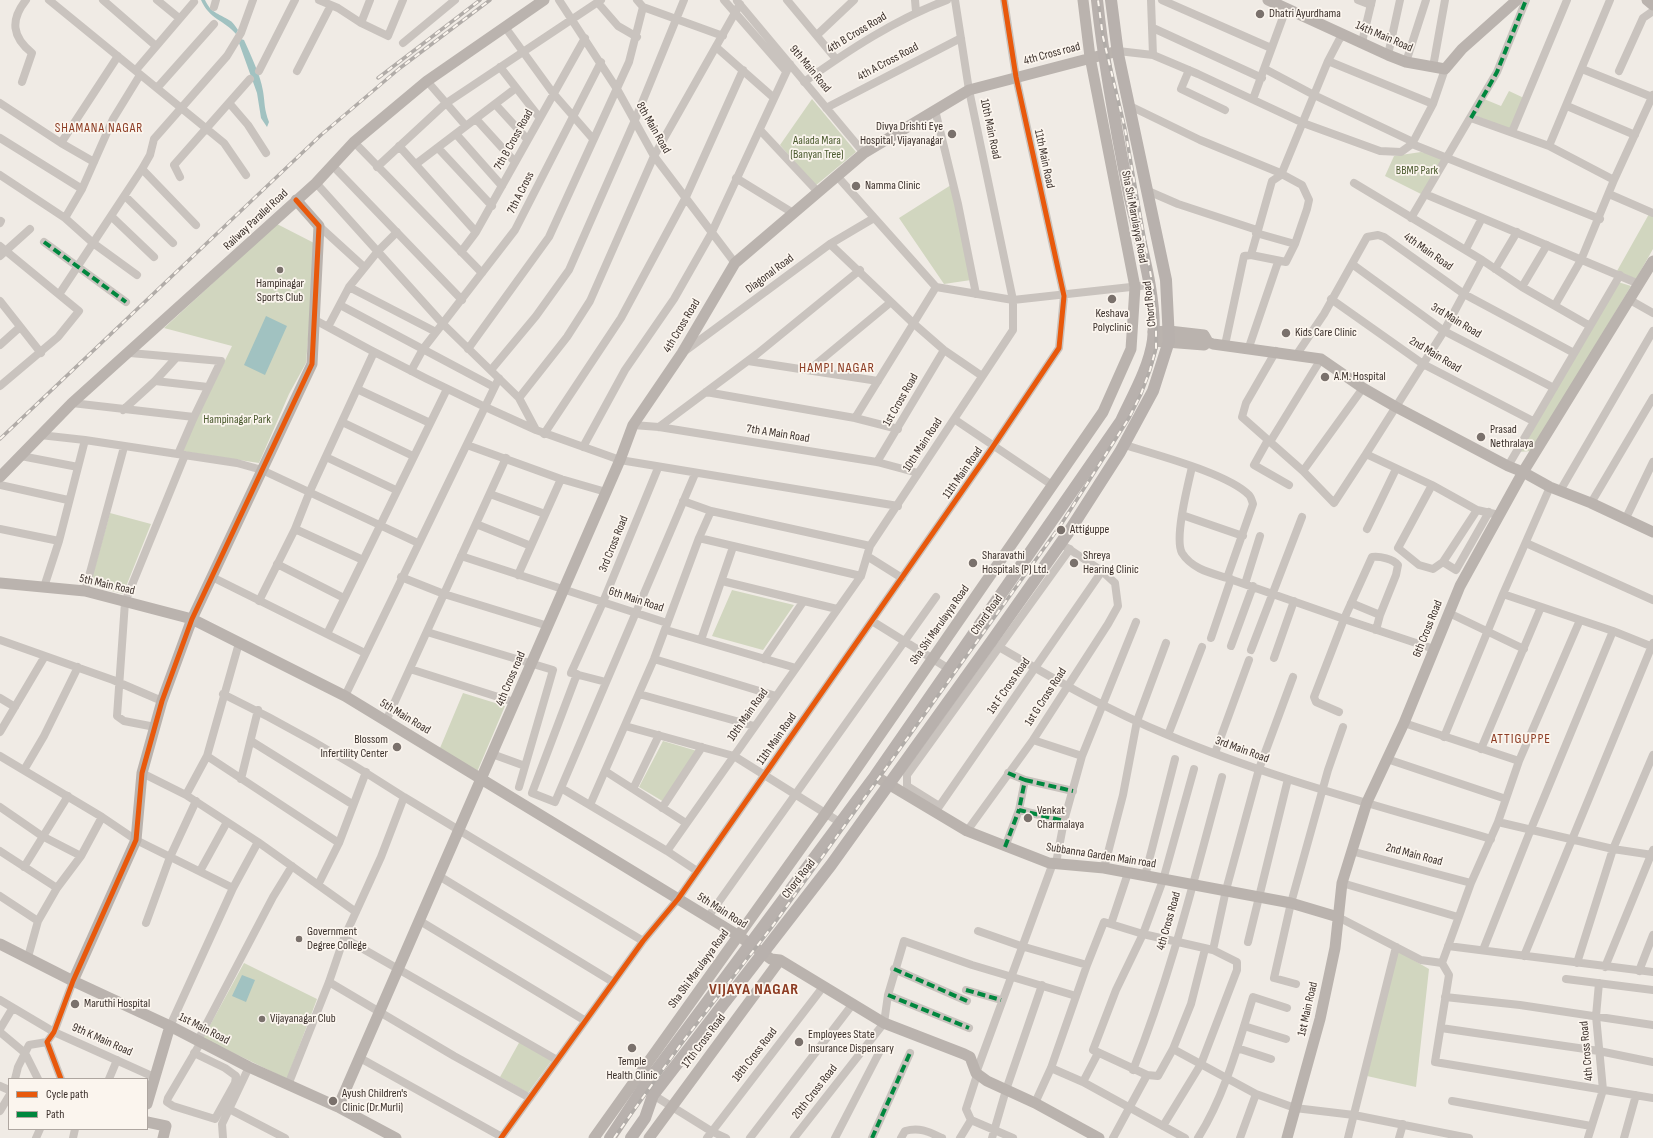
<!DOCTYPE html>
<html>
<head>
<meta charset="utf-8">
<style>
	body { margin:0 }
	#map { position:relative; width:1653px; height:1138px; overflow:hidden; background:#f0ebe5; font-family:"Sofia Sans Condensed",sans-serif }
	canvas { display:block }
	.legend { position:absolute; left:8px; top:1078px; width:140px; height:52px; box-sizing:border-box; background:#fbf5ee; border:1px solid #aea6a0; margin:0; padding:5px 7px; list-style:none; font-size:12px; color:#3b302b }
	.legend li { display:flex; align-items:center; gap:8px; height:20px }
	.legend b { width:20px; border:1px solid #aea6a0 }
</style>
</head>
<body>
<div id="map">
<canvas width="1653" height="1138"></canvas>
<ul class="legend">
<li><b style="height:5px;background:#e8590c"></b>Cycle path</li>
<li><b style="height:5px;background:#00873e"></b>Path</li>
</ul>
</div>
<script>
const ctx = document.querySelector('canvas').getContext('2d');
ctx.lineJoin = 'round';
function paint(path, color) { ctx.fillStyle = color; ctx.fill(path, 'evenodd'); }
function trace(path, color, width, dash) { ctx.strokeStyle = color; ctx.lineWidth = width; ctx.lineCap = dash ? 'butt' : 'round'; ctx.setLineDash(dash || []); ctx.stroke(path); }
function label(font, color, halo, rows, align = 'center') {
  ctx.font = font + ' "Sofia Sans Condensed",sans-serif'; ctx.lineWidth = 3.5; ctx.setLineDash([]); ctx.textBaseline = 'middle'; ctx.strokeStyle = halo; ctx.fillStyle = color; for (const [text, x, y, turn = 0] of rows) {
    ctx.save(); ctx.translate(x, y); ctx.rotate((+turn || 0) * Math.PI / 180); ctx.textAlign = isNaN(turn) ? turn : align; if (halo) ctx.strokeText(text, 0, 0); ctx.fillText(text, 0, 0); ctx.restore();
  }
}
const green = new Path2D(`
	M1509 91 1524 98 1510 129 1476 116 1484 99 1501 106Z
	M812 99 856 152 815 186 780 145Z
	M1421 152 1446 158 1425 196 1385 176 1394 156Z
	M951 185 971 280 944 284 899 218Z
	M1649 214 1653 216V249L1636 279 1617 271Z
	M277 224 316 244 306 363 289 394 259 463 181 451 232 346 164 328Z
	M1618 282 1631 286 1532 451 1517 452Z
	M110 513 151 524 123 594 90 585Z
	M732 590 794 605 763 650 712 636Z
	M463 693 505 706 477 772 440 748Z
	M663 741 697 751 664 802 639 787Z
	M1398 951 1429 969 1416 1087 1367 1076Z
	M244 963 317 999 287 1079 203 1038Z
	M520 1041 552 1060 528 1093 500 1077Z`);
const water = new Path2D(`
	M201 0H205C211 13 218 13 229 20 233 22 235 26 238 30L236 34C224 20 209 19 201 0Z
	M241 39 244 40C251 56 260 74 263 91 265 103 264 109 269 122L267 127 261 118 257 93 239 43Z
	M266 316 287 326 265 375 244 365Z
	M242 975 255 980 246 1002 232 996Z`);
const street = new Path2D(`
	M49 0 224 143 246 175
	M103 0 156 46
	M157 0 179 18
	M319 0 338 8 361 23 388 36 403 0
	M559 0 617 89 654 156 735 263
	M724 0 786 71
	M787 0 836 59
	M915 0 916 12
	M1151 0 1153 55
	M1162 0 1271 48
	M1358 0 1371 5
	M737 1 864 153
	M598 3 618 26 637 37
	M214 7 216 0
	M643 7 723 36
	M361 23 370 0
	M505 27 553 93 593 139
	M1153 28 1262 78
	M817 35 854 0
	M1362 42 1372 0
	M403 43 455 0
	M716 47 774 98
	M1118 51 1153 55 1198 74 1303 123 1380 151 1401 152 1412 144 1409 140 1314 95 1265 69
	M1388 55 1400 0
	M1328 61 1433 104
	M1406 62 1426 0
	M500 67 539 117
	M1433 67 1445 0
	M1445 69 1433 104 1412 144 1600 219
	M1582 69 1652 97
	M136 70 194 2
	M1189 70 1181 89 1225 110
	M259 71 295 0
	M297 71 331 5
	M1619 71 1643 18 1653 11
	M427 81 466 126
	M22 82 32 53C12 37 10 20 26 0
	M804 82C849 50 896 19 947 0
	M157 88 214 24
	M1253 99 1286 9
	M0 103 61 143 118 56
	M230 104 248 125 266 153
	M495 104 527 139
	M1130 106 1200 140 1278 172 1302 185 1309 200 1307 209 1295 244 1286 262 1251 255
	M1567 106 1635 135
	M826 108 961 38
	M935 110 958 204 976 294
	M1471 118 1549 146 1614 180
	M476 119 515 162
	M760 130 818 192
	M1512 132 1567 0
	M456 134 502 186
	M0 138 82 189
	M354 142 482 273
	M61 143 94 162
	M399 146 476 232
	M1549 146 1610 0
	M438 148 492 206
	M416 164 516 88
	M332 165 462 300
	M377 167 445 104 601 0
	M142 169 196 225
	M0 175 65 218 93 243 137 275
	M837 176 936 287 1013 300 1149 285
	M180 177 174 165 250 79
	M736 178 793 213
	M316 183 443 324 519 398 536 430 620 460 898 506
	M1354 183 1482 260
	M1148 191 1178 204 1257 230
	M1425 194 1639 284
	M1609 194 1653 213
	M125 196 173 243
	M111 216 154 257
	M65 218 82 189 113 119 140 75
	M1411 218 1497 72 1526 0
	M0 223 1 221
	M319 226 364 267
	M1256 233 1295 244
	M44 242 126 302
	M830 244 913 323 944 350 982 376
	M0 246 79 311 58 337 0 386
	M1466 249 1482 218
	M461 252 476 232 585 38
	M0 256 30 229
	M1352 264 1444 331 1554 388
	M1495 269 1517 232
	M349 287 436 332
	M1522 287 1547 245
	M60 293 142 169 150 155 154 139 227 56 241 33 253 0
	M1331 299 1423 364 1533 421
	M1630 300 1653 313
	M0 301 41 353
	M340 305 494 387
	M1555 305 1581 260 1614 180 1653 95
	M315 320C387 360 461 397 536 430
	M328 327 349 287 378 251 397 232
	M0 345 20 327
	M1225 345 1244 256 1251 255 1272 181 1281 175 1328 61 1339 40 1344 34
	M1249 347 1278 262
	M468 349 549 237 629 62 643 7 637 0
	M685 351 830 244 874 218
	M1276 351 1246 403 1242 417 1303 471 1334 503 1366 454
	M130 353 221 361 194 417 178 454
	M1297 354 1324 314 1367 237 1378 235 1384 237 1464 294 1574 353
	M748 361 878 381
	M491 370 536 316 569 270 635 120 684 0
	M809 370 891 302
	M411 371 423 349 515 230 601 62
	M155 381 208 387
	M357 389 430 423
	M706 392 855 418 898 429
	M519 398 567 337 590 301 654 156 740 4
	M72 403 194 417
	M123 410 155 381 176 358
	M855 418 936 287
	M954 419 1052 485
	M342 422 413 456
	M633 425 659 427 877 462 918 473
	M659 427 757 354 860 270
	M544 434 621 318 685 199 743 70
	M40 435 85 440 237 463 262 470 418 543
	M1268 440 1254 465 1289 485
	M1270 442 1321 359
	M467 445 561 479 606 492
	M1125 445C1156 455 1227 473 1249 495 1251 497 1252 501 1253 504L1227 578 1344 619 1314 697 1316 702 1339 712
	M583 447 625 370 674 299 711 234 790 64
	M21 456 78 467
	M326 457 396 490
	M877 462 944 350
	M1508 466 1620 275
	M1192 467C1188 484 1174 539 1182 553 1192 569 1211 573 1227 578
	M1303 471 1363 388
	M0 485 68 500
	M1432 485 1398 548 1419 565 1433 569 1443 562 1477 510
	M1560 491 1653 331
	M490 494 545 514
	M683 501 711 511 870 546
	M1591 503 1653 398
	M1182 515 1243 536
	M1499 515 1477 510 1432 485 1366 454 1444 331 1482 260 1522 287 1590 326
	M1625 520 1653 462
	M476 524 531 546
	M0 529 59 541
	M295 529 363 560
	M1367 529 1396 469
	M699 538 861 576
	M1526 543 1653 600
	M461 556 667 623
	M867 556 902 578
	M1443 562 1456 570 1489 512
	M277 564 344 598
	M518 575 561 479
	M212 577 365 653
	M401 577 444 594 548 626
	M722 581 837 609
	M1245 584 1260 536
	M44 587 59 541 85 440
	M85 591 124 447
	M1503 594 1613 631 1653 647
	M259 601 295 529 310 491 374 352
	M1351 603 1380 615 1376 630
	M1449 613 1524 649
	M1380 615 1396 575 1398 565C1393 559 1380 556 1372 557L1344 619 1434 649
	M872 621 949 669
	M666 630 796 668
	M427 632 553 670 519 787
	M327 634 447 389
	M1211 638 1231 579
	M0 640 113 680 162 701
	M701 640 733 547
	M1231 646 1253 586
	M999 647C1054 679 1109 711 1168 735 1272 779 1383 807 1491 839
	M1251 650 1302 517
	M1274 658 1294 601
	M654 659 776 696
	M764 659 803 602
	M410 669 514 702
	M577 674 532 793 555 802 695 474
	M606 682 571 673 603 602 658 468
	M223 694C285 724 346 759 404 797L643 941
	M639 694 754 726
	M345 696 499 378
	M0 698 15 707
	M386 721 506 458
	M1404 723 1519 761
	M625 726 734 756 841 823
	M155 727 124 721 117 716 125 602 185 455
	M0 732 45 656
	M1168 735 1202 647
	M1444 737 1503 594 1550 487
	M1033 740 1082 756
	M251 741 352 804
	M1481 749 1541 607
	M1215 753 1249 660
	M492 754 525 766
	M0 756 102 817 136 840 233 888
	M207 756 339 843
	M1387 759 1506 799
	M1194 769 1163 880 1143 934 1116 990 1093 1050 1147 1075 1158 1076 1173 1049 1191 1004 1205 949
	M24 770 44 736 78 667
	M605 771 686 823
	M142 773 186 795 258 842 356 912
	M1008 773 1025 780 1019 810 1064 821
	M241 779 258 710
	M1025 780 1073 791
	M561 788 667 851 697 871
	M633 789 659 735
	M186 795 207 756 239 643
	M590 805 654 659 699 538 711 511
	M939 806 907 786V775L1070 549
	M0 807 42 836 81 856
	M662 808 702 747
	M936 811 1102 571
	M1498 822 1519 761 1580 620
	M967 831 1033 740 1108 624 1118 606 1115 583 1102 571 1060 543
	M1005 847 1019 810
	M0 851 57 888
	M667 851 861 576 870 546 1013 330V300L969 90 955 0
	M1351 851 1471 883
	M1056 863 1064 821 1082 756 1136 622
	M24 867 68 796
	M1104 868 1123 795 1137 721 1166 643
	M200 871 227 822
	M439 876 613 982
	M1145 876 1175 759
	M1342 883 1458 917
	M318 885 339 843 366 772
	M0 896 38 921
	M708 917 936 597
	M1338 917 1421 960 1442 963 1471 883 1498 822 1613 849 1653 855
	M420 921 584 1020
	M146 923 170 857 196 801
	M1111 924 1128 873
	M978 931 1021 946 1087 965
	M344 938 557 1060
	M1248 942 1288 779
	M1448 946 1653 972
	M1213 950 1226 890 1259 769 1293 677
	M1483 950 1531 829 1613 631
	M1524 956 1653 643
	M28 957 38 921 57 888 81 856 102 817
	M1442 963 1449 975 1435 1062 1653 1098
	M1577 963 1613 849 1653 755
	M1605 967 1653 850
	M894 969 967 1001
	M1639 971 1653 935
	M1566 979 1653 990
	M329 982 454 1056 530 1098
	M1296 984 1274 978 1291 903 1328 770 1343 727
	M966 990 1001 1000
	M888 995 969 1028
	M1445 997 1520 1005 1653 1025
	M0 1000 54 1032 154 1077
	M170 1026 233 888 258 842
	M1244 1026 1286 1039
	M1441 1028 1599 1051 1653 1062
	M0 1029 12 1009
	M0 1032 25 1053 38 1079
	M198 1040 273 897 292 866
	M1237 1048 1271 1059
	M1173 1049 1256 1094 1295 1108 1354 1115 1469 1138
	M194 1053 225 1068 236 1076 235 1083 215 1119 173 1106 167 1102 168 1098 201 1042
	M360 1058 502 1137
	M1051 1068 1083 1082 1185 1138
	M1133 1070C1171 975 1195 876 1222 777
	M976 1073 1053 863
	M977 1075 966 1109 971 1120 1013 1138
	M15 1079 18 1067 29 1045 47 1042
	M61 1079 47 1042 54 1032 73 981
	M109 1079 117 1060
	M1083 1082 1098 1053
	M288 1085 329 982 344 938 381 857 404 797
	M0 1086 9 1090
	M650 1093 711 1131 726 1138
	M1452 1101 1591 1126
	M1035 1103 1051 1068 1087 965 1104 922 1143 934 1213 950 1237 962V970L1201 1064 1163 1126
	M229 1109 285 1138
	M0 1111 9 1096
	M36 1138 40 1129
	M73 1138 75 1129
	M223 1138 222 1124 249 1067
	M501 1138 643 941 678 899 990 451 1059 348 1064 296 1016 77 1004 0
	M707 1138 823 987
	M750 1138 852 1005
	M794 1138 884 1023 888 995 904 941 972 965 1076 996
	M835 1138 881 1049
	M872 1138 910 1053
	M901 1138 905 1131C920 1127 929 1132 942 1138
	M960 1138 971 1120
	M992 1138 1006 1090 1042 985
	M1113 1138 1147 1075
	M1198 1138C1225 1095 1238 1045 1253 997L1287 1008
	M1240 1138 1256 1094
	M1348 1138 1396 947
	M1399 1138 1403 1124
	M1588 1138 1603 1090 1596 1016 1599 983
	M1624 1138 1636 1095`);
const secondary = new Path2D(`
	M1268 0 1388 55 1406 62 1445 69 1462 49 1517 0
	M1647 0 1653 5
	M1153 332 1169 331 1204 335 1208 342 1213 344 1321 359 1363 388 1396 407 1508 466 1523 472 1550 487 1591 503 1653 532
	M1153 341 1204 345 1208 342
	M0 477 72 403 316 183 354 142 427 81 544 0
	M0 583 85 591 192 619 345 696 739 936 771 959 780 960 884 1023 964 1054 970 1057 976 1073 987 1081 1035 1103 1099 1138
	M875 776 967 831 1049 863 1104 868 1259 897 1291 903 1338 917
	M0 944 73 981 170 1026 249 1067 338 1107 396 1138
	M73 981 136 840 142 773 162 701 192 619 312 364 319 226 296 200
	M147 1104 170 1026
	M338 1107 620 460 633 425 682 353 735 263 864 153 969 90 1118 51
	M147 1122 166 1126 163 1138
	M594 1138 826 813 1103 412 1131 349 1135 287 1090 57 1083 0
	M649 1138 780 960
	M1287 1138 1320 1019 1335 948 1342 883 1367 802 1404 723 1460 586 1523 472 1653 261`);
const primary = new Path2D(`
	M610 1138 643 1088 875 776 1121 421C1133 395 1149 368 1153 340 1158 299 1138 235 1129 194 1116 130 1104 65 1097 0
	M631 1138 645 1118 653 1095 831 865 991 642 1070 530 1120 452 1153 391 1169 341 1166 280 1118 54 1111 0`);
const rail = new Path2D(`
	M378 78 480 0
	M0 439 321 135 400 68 490 0
	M614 1138 681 1044 771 928 1060 526 1129 418 1141 394 1150 370 1156 348V324L1153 288 1125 129 1103 37 1098 0`);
const quiet = new Path2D(`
	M1471 118 1497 72 1526 0
	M44 242 126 302
	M1008 773 1025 780 1019 810 1064 821
	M1025 780 1073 791
	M1005 847 1019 810
	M894 969 967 1001
	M966 990 1001 1000
	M888 995 969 1028
	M872 1138 910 1053`);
const cycleway = new Path2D(`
	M61 1079 47 1042 54 1032 73 981 136 840 142 773 162 701 192 619 312 364 319 226 296 200
	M501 1138 643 941 678 899 990 451 1059 348 1064 296 1016 77 1004 0`);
const markers = [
	[1260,14,5,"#7a716c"],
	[952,134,5,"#7a716c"],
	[856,186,5,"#7a716c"],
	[280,270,4,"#7a716c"],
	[1112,299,5,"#7a716c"],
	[1286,333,5,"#7a716c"],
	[1325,377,5,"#7a716c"],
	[1481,437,5,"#7a716c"],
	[1061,530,5,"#7a716c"],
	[973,563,5,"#7a716c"],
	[1074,563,5,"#7a716c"],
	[397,747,5,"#7a716c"],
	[1028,818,5,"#7a716c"],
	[299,939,4,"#7a716c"],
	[75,1004,5,"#7a716c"],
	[262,1019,4,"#7a716c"],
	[799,1042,5,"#7a716c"],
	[632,1048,5,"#7a716c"],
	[333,1101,5,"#7a716c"]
];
const poiNames = [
	["Dhatri Ayurdhama",1269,14],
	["Divya Drishti Eye",943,127,"right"],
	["Hospital, Vijayanagar",943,141,"right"],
	["Namma Clinic",865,186],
	["Hampinagar",280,284,"center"],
	["Sports Club",280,298,"center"],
	["Keshava",1112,314,"center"],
	["Polyclinic",1112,328,"center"],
	["Kids Care Clinic",1295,333],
	["A.M. Hospital",1334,377],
	["Prasad",1490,430],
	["Nethralaya",1490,444],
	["Attiguppe",1070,530],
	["Sharavathi",982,556],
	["Hospitals (P) Ltd.",982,570],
	["Shreya",1083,556],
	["Hearing Clinic",1083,570],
	["Blossom",388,740,"right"],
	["Infertility Center",388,754,"right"],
	["Venkat",1037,811],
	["Charmalaya",1037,825],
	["Government",307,932],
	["Degree College",307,946],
	["Maruthi Hospital",84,1004],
	["Vijayanagar Club",270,1019],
	["Employees State",808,1035],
	["Insurance Dispensary",808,1049],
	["Temple",632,1062,"center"],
	["Health Clinic",632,1076,"center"],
	["Ayush Children's",342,1094],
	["Clinic (Dr.Murli)",342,1108]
];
const streetNames = [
	["4th B Cross Road",857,33,-31],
	["14th Main Road",1384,37,23],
	["4th Cross road",1052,54,-15],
	["4th A Cross Road",888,62,-28],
	["9th Main Road",810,69,50],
	["8th Main Road",653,128,60],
	["10th Main Road",990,129,78],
	["7th B Cross Road",514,140,-61],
	["11th Main Road",1044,159,78],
	["7th A Cross",521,193,-63],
	["Sha Shi Marulayya Road",1134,217,79],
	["Railway Parallel Road",256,220,-43],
	["4th Main Road",1428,252,35],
	["Diagonal Road",770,274,-37],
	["Chord Road",1150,304,-96],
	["3rd Main Road",1456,321,31],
	["4th Cross Road",682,326,-59],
	["2nd Main Road",1435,355,31],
	["1st Cross Road",901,400,-60],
	["7th A Main Road",778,434,9],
	["10th Main Road",923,445,-57],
	["11th Main Road",963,473,-55],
	["3rd Cross Road",614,544,-68],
	["5th Main Road",107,585,13],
	["6th Main Road",636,600,18],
	["Chord Road",987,615,-55],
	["Sha Shi Marulayya Road",940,625,-55],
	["6th Cross Road",1428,629,-68],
	["4th Cross road",511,679,-67],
	["1st F Cross Road",1009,686,-55],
	["1st G Cross Road",1046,697,-57],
	["10th Main Road",748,715,-55],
	["5th Main Road",405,717,31],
	["11th Main Road",777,739,-55],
	["3rd Main Road",1242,750,20],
	["2nd Main Road",1414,855,15],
	["Subbanna Garden Main road",1101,856,9],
	["Chord Road",799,879,-52],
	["5th Main Road",722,911,32],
	["4th Cross Road",1169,921,-74],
	["Sha Shi Marulayya Road",699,969,-54],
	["1st Main Road",1308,1009,-77],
	["1st Main Road",204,1029,27],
	["9th K Main Road",102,1040,24],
	["17th Cross Road",704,1041,-53],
	["4th Cross Road",1587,1051,-95],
	["18th Cross Road",755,1055,-52],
	["20th Cross Road",815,1092,-52]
];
const parkNames = [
	["Aalada Mara",817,141],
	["(Banyan Tree)",817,155],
	["BBMP Park",1417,171],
	["Hampinagar Park",237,420]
];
const neighbourhoodNames = [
	["SHAMANA NAGAR",99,129]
];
const quarterNames = [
	["HAMPI NAGAR",837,368],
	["ATTIGUPPE",1521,739]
];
const districtNames = [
	["VIJAYA NAGAR",754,990]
];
paint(green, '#d1d6bf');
paint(water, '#a1c2c1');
trace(street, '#c9c3be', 8);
trace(secondary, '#bab3ae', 11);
trace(primary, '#b8b1ad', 12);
trace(rail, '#b1aca8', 3.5);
trace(rail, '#fbf5ee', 2, [6]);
trace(quiet, '#00873e', 4, [8, 4]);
trace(cycleway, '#e8590c', 5);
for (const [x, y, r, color] of markers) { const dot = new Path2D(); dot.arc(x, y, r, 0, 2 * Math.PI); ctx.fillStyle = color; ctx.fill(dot); trace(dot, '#fbf5ee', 1.5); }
label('12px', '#3b302b', '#fbf5ee', poiNames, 'left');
label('12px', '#3b302b', '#fbf5ee', streetNames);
label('12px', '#4a5a2e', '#fbf5ee', parkNames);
ctx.letterSpacing = '1px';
label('13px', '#8c3b22', '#fbf5ee', neighbourhoodNames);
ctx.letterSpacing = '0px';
ctx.letterSpacing = '1px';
label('14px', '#8c3b22', '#fbf5ee', quarterNames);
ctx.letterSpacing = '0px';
ctx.letterSpacing = '1px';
label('bold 16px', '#8c3b22', '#fbf5ee', districtNames);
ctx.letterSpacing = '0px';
</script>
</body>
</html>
